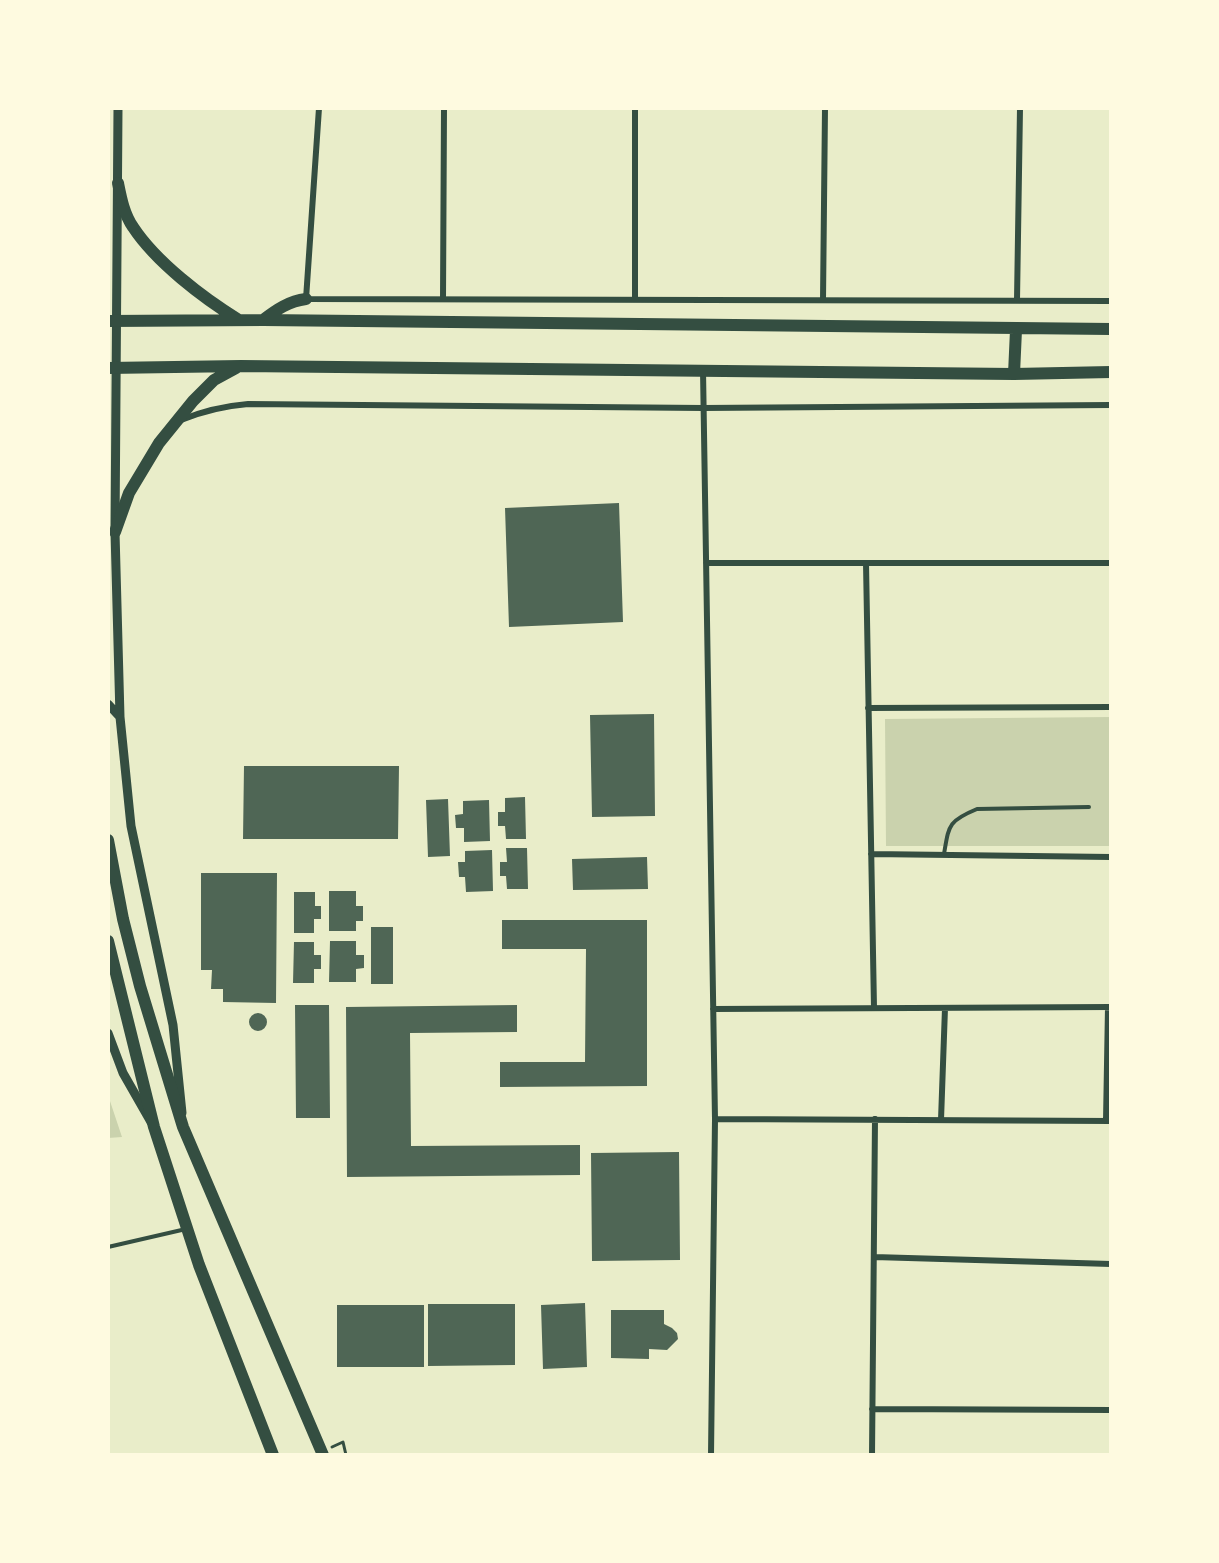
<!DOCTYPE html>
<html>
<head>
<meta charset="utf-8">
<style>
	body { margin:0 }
	#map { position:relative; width:1219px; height:1563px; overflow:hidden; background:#e9edc9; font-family:"Asap Condensed",sans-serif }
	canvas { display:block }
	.frame { position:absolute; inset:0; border:110px solid #fefae0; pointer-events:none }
</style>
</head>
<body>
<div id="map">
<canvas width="1219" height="1563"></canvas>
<div class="frame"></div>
</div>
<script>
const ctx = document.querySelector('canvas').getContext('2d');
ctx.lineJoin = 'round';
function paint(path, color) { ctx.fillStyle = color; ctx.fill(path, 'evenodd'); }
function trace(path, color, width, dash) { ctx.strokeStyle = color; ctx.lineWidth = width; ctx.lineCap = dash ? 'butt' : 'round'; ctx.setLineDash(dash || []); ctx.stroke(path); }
const green = new Path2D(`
	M1111 717V846H886L885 719Z
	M108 1095 122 1137 108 1138Z`);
const building = new Path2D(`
	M619 503 623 622 509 627 505 508Z
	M654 714 655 816 592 817 590 715Z
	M244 766H399L398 839H243Z
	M525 797 526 839H506L505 826H498V812H505V798Z
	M448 799 450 856 428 857 426 800Z
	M489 800 490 841 464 842V828H456L455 815 463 814V801Z
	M506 848H527L528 889H507L506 876H500V862H507Z
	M492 850 493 891 466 892 465 877H459L458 862H465V851Z
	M647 857 648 889 573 890 572 859Z
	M201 873H277L276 1003 223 1002V989H211L212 970H201Z
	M329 891H356V906H363V921H356V931H329Z
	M294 892H315V906H321V919H314V933H294Z
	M502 920H647V1086L500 1087V1062H585L586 949H502Z
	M371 927H393V984H371Z
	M330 941H356V955H364V968L356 969V982H329Z
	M294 942H314V955H321V969H314V983H293Z
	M295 1005H329L330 1118H296Z
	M517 1005V1032L410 1033 411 1146 580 1145V1175L347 1177 346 1007Z
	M249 1022a9 9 0 1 1 18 0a9 9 0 1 1-18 0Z
	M679 1152 680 1260 592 1261 591 1153Z
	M585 1303 587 1367 543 1369 541 1305Z
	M428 1304H515V1365L428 1366Z
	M337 1305H424V1367H337Z
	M611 1310H664V1324L672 1328 677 1333 678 1339 667 1350 649 1349V1359L611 1358Z`);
const path = new Path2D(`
	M332 1447 343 1442 346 1455`);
const service = new Path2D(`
	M944 854C949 825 948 821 977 809L1089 807
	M108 1247 186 1229`);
const minor = new Path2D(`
	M319 108 306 299 1111 301
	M443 299 444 108
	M635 299V108
	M823 300 825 108
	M1017 300 1020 108
	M703 370 715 1119 711 1455
	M181 420C203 411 224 406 248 404L703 408 1111 405
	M706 563H1111
	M866 563 874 1008
	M868 708 1111 707
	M871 854 1111 857
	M713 1009 1111 1007
	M715 1119 1111 1121
	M941 1120 945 1008
	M1106 1121 1108 1007
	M874 1257 1111 1264
	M872 1409 1111 1410
	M872 1455 875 1119`);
const tertiary = new Path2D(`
	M118 108 115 532 120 717 131 826 173 1025 182 1113
	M108 704 120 717
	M108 1033 123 1073 151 1122`);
const primary = new Path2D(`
	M118 183C121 198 124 214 133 227 156 262 203 298 239 320
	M263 320C276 310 289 301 306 299
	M108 321 263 320 1111 329
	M108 368 241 366 1014 374 1111 372
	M1014 374 1016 330
	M115 532 129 493 159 443 193 401 214 380 236 368
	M108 840 123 919 140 986 183 1127 323 1455
	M108 941 154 1127 199 1265 273 1455`);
paint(green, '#cad2ad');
paint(building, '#4f6655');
trace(path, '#344e41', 3);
trace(service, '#344e41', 4);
trace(minor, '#344e41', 6);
trace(tertiary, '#344e41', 9);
trace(primary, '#344e41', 12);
</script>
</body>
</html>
